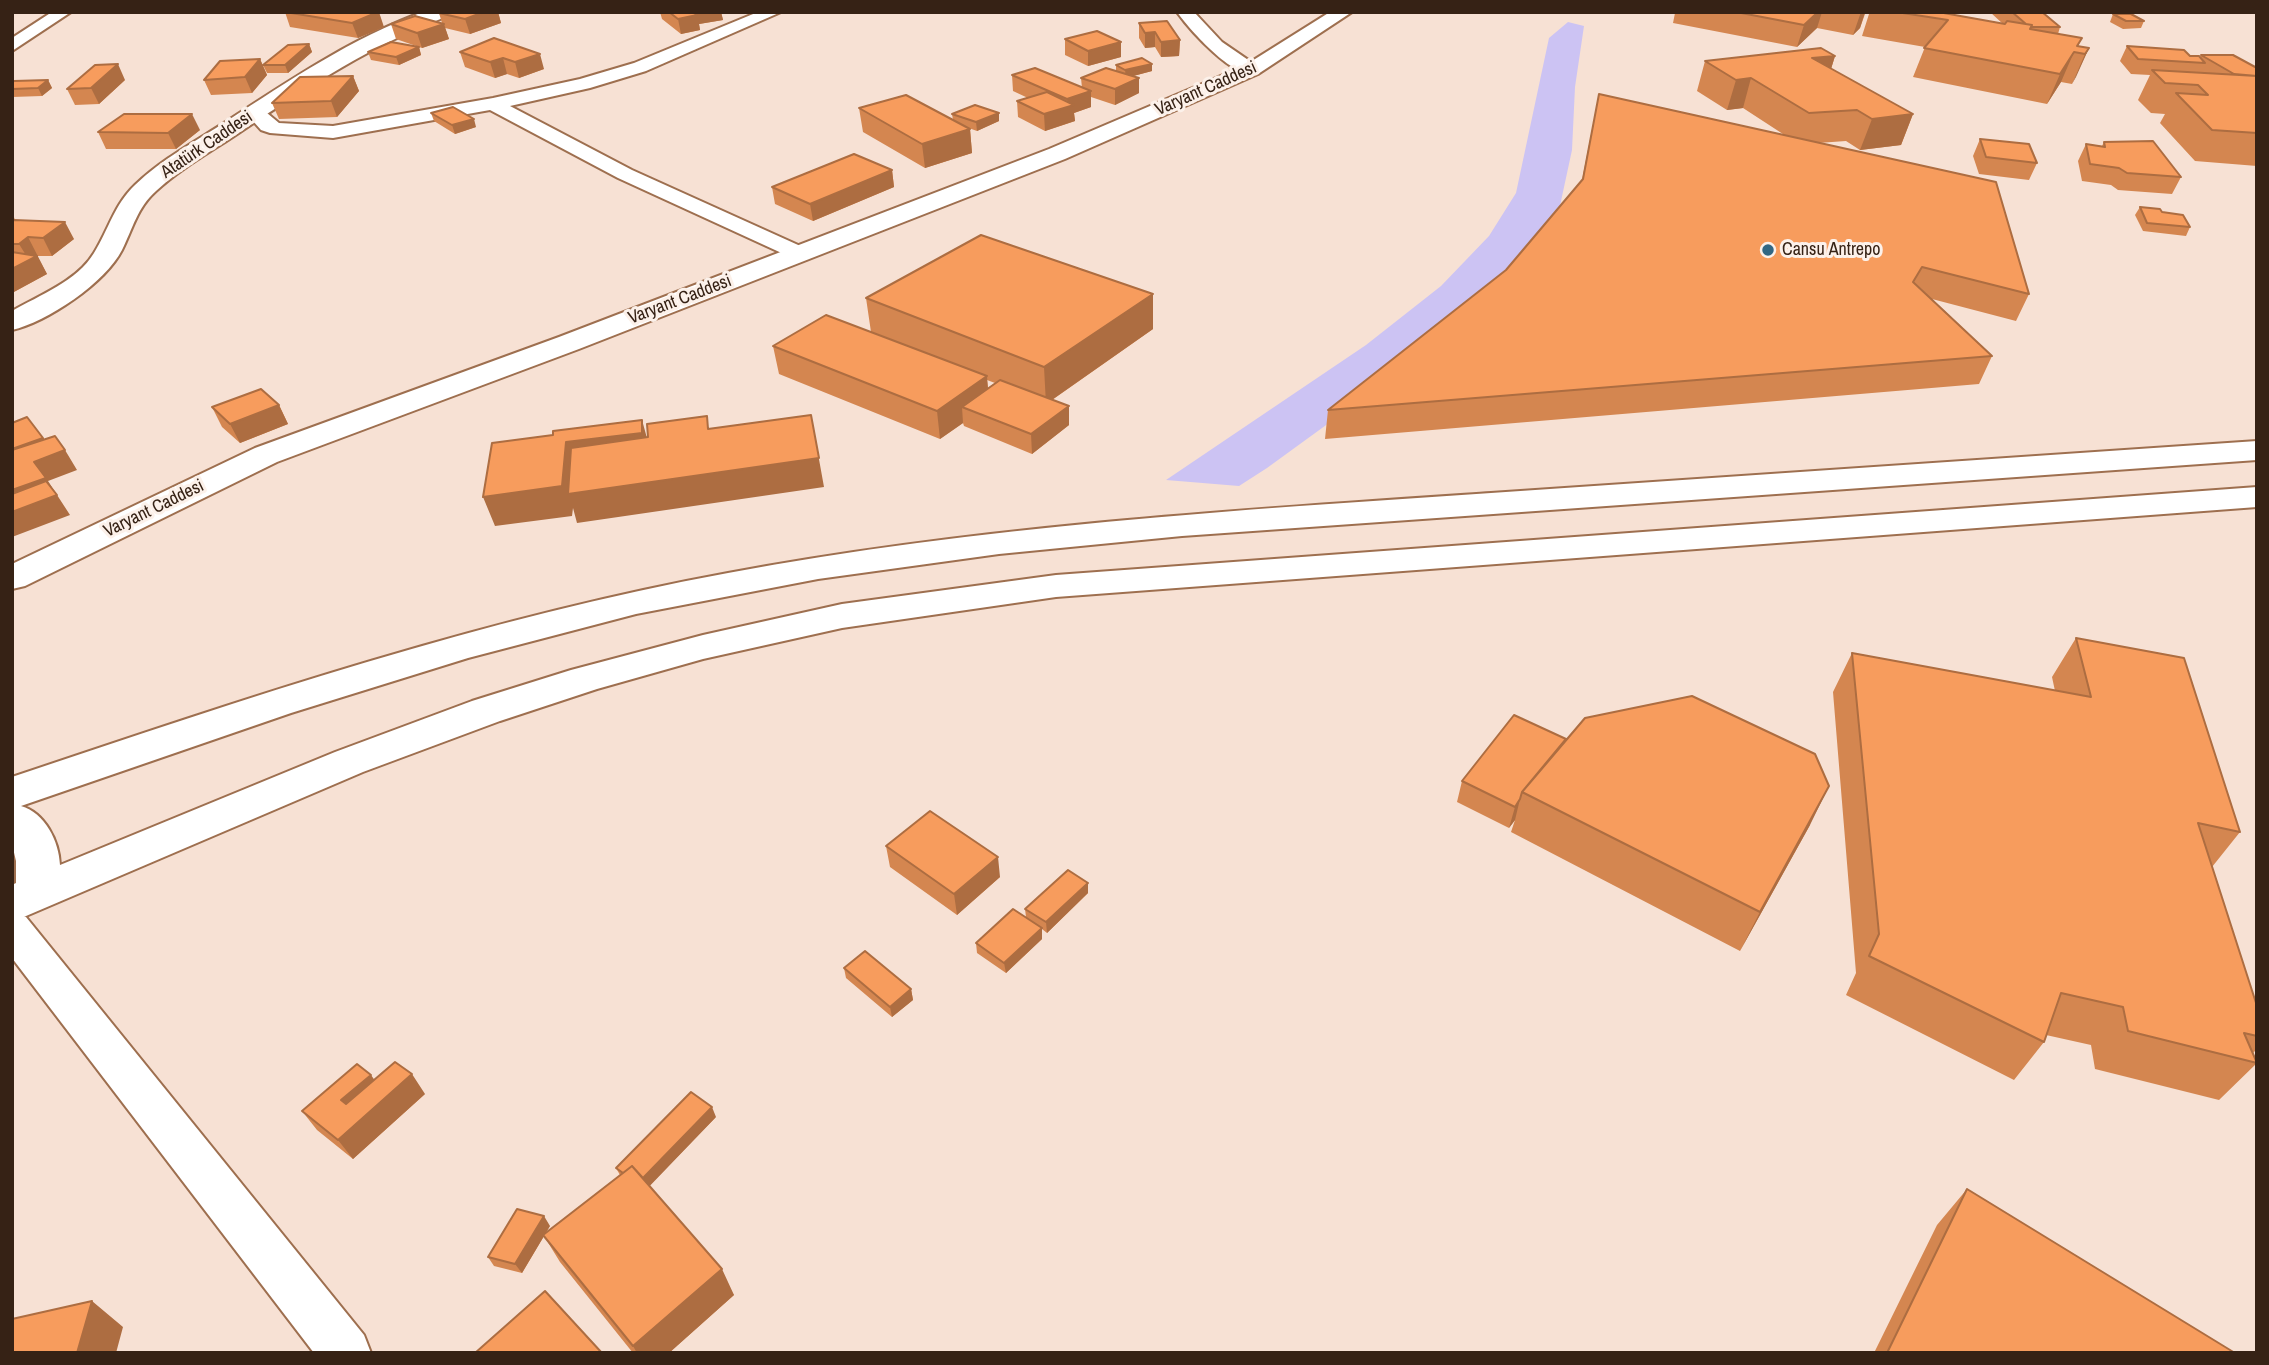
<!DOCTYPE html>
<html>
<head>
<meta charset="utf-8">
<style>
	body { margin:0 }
	#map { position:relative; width:2269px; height:1365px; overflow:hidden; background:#f7e1d4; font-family:"Archivo Narrow",sans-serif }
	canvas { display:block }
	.frame { position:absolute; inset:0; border:14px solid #362215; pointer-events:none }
</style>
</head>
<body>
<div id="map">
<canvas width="2269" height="1365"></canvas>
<div class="frame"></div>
</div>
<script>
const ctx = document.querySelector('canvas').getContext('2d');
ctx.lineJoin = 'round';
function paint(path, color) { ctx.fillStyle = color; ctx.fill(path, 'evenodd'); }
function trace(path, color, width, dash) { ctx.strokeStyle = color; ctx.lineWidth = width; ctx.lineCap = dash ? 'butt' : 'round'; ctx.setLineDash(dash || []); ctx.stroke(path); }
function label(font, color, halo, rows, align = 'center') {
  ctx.font = font + ' "Archivo Narrow",sans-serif'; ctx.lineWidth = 6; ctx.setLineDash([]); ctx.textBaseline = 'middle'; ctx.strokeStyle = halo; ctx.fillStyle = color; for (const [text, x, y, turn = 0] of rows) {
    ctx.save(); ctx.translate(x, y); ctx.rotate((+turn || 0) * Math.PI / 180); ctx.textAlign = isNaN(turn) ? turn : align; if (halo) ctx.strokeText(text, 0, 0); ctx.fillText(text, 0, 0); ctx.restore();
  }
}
const water = new Path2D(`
	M1568 22 1584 26 1575 87 1572 150 1558 215 1439 343 1267 468 1239 486 1166 480 1366 345 1441 286 1489 236 1516 193 1549 38Z`);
const street = new Path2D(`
	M52 12H71L12 51V38Z
	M758 12H781L646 71 590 88 510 106 632 170 807 249 810 254 807 259 799 261 618 178 490 110 333 138 270 133 261 130 245 112 254 106 261 108 279 123 333 126 493 98 580 79 634 63Z
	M1177 12H1194L1222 42 1257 66 1260 70 1257 74C1234 80 1190 30 1177 12Z
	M12 912 26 917 364 1335 371 1353H314L12 958Z`);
const secondary = new Path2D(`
	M423 12H450L448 16C374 44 309 86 243 130 214 150 182 167 156 191 137 208 133 228 122 250 105 283 47 322 12 330V311C40 295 77 281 94 253 109 229 114 205 135 185 162 159 196 141 227 121 290 80 352 38 423 12Z
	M1330 12H1352L1258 74 1065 159 579 349 277 462 25 586 12 589V564L255 448 559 337 1049 149 1244 66Z`);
const highway = new Path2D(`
	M2257 441V460L1182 536 999 554 818 579 636 614 468 658 291 713 21 806C45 813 59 841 60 865L335 752 472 701 571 670 703 635 842 604 1056 575 2257 487V507L1056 597 842 628 703 659 597 689 500 721 363 772 12 922V885L16 883V861L12 844V777C247 698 483 618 728 573 979 526 1236 510 1491 493 1746 476 2001 458 2257 441Z`);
const wall = new Path2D(`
	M285 12 384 27 358 38 290 27Z
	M440 12H498L501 23 470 34 445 28 449 39 422 48 396 39 391 24 442 23 439 13Z
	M660 12H721L723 20 699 24 700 30 681 34 662 19Z
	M1674 12H1952V15L2003 24 1990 12H2043L2060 27 2058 34 2082 38 2078 46 2089 48 2072 84 2061 82 2047 104 1913 77 1925 47 1862 36 1869 14H1865L1860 28 1853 35 1817 28 1797 47 1673 23 1675 13Z
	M2113 14 2144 21 2141 28 2123 29 2110 22Z
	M1139 23 1180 40 1179 56 1161 57 1155 47 1145 48 1139 38Z
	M494 38 544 69 519 78 507 74 495 78 465 67 460 52Z
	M1065 39 1121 57 1088 66 1065 55Z
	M309 44 312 52 288 73H267L263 65Z
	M2127 46 2200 58 2201 55 2257 68V166L2195 161 2160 123 2165 114 2151 113 2138 100 2150 75 2131 74 2120 61Z
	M419 47 421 55 399 65 371 60 368 52Z
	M1835 56 1831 69 1913 114 1901 145 1860 150 1846 141 1818 143 2029 294 2016 321 1932 299 1992 356 1979 384 1325 439 1328 410 1506 270 1582 180 1599 94 1786 136 1743 108 1727 110 1697 91 1705 61Z
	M260 59 267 75 252 93 211 95 204 80Z
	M1116 65 1152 71 1133 76 1139 93 1115 105 1091 97V107L1074 113 1075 121 1045 131 1018 117 1017 101 1028 98 1013 91 1012 75 1082 88 1081 78 1116 71Z
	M353 76 359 91 337 117 279 119 272 103Z
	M48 80 52 88 42 96 12 97V82Z
	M125 80 99 104 75 105 67 89Z
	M859 108 953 120 952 114 999 121 977 131 966 127 970 129 972 153 925 168 863 132Z
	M431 113 476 127 455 134 434 121Z
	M200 130 176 149H106L98 132Z
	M1980 139 2037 163 2029 180 1979 174 1973 156Z
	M2104 142 2181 177 2172 194 2118 190 2111 185 2082 181 2078 161 2086 144 2102 146Z
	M892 170 894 187 813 221 775 204 772 187Z
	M2140 207 2190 227 2186 236 2143 231 2135 215Z
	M12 212 15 220 74 239 52 256H37L47 274 12 293Z
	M866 298 1153 329 1052 400 1069 406V425L1032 454 964 426 963 423 940 439 779 374 773 346 871 332ZM987 380 995 383 988 388Z
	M279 405 288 424 240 443 222 427 212 407Z
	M2076 638 2240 832 2212 867 2257 1006V1049L2253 1053 2257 1063 2219 1100 2095 1069 2091 1045 2046 1035 2044 1042 2014 1080 1846 995 1856 973 1833 692 1852 653 2055 691 2052 677Z
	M1566 739 1810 825 1740 951 1511 832 1515 820 1509 828 1457 802 1462 781Z
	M886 846 1000 877 957 915 890 867Z
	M1088 883V893L1047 933 1042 929V939L1006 973 977 953 976 943 1026 917 1025 909Z
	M844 968 911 989 913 1000 892 1017 846 978Z
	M425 1094 353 1159 317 1130 302 1111Z
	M716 1117 649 1186 734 1295 669 1353H633L560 1262 544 1236 522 1273 494 1266 488 1257 550 1226 545 1233 620 1175 616 1168Z
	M1967 1189 2235 1353H1874L1937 1225Z`);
const shadedWall = new Path2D(`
	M379 12 384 27 358 38 352 23Z
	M484 12H498L501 23 470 34 465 19Z
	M692 12H721L723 20 699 24 700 30 681 34 678 19Z
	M1818 12H1822L1817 28 1797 47 1804 25Z
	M1861 12H1865L1860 28 1853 35Z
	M444 24 449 39 422 48 417 33Z
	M1155 32V47L1145 48V33Z
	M1180 40 1179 56 1161 57V42Z
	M1121 42V57L1088 66V51Z
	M309 44 312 52 288 73 285 65Z
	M419 47 421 55 399 65 396 57Z
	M2089 48 2076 77 2072 84 2085 54Z
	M2074 52 2061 82 2047 104 2060 74Z
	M540 54 544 69 519 78 515 62Z
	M1835 56 1826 85 1812 58Z
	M503 58 507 74 495 78 490 62Z
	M260 59 267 75 252 93 245 77Z
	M118 64 125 80 99 104 91 88Z
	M1152 64V71L1126 78 1125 70Z
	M353 76 359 91 337 117 331 101Z
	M1139 78V93L1115 105V89Z
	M1751 78 1743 108 1727 110 1736 80Z
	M48 80 52 88 42 96 38 88Z
	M1091 91V107L1074 113 1075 121 1045 131 1044 114 1068 107 1067 99Z
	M999 113V121L977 131 976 122Z
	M192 114 200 130 176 149 168 133Z
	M1913 114 1901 145 1860 150 1872 119Z
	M474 119 476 127 455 134 452 125Z
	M970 129 972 153 925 168 922 144Z
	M892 170 894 187 813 221 810 204Z
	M65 222 74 239 52 256 43 238Z
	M28 237 47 274 12 293V269L29 260 19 244Z
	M1153 294V329L1046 404 1044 367Z
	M987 376 989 404 962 407 963 423 940 439 937 411Z
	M279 405 288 424 240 443 230 424Z
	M1069 406V425L1032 454 1031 434Z
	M811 415 824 487 577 523 573 508 572 516 495 526 483 497 566 442 642 420 650 449Z
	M65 450 77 470 48 481 70 515 12 537V490L34 462Z
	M1829 786 1810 825 1740 951 1760 912Z
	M1520 799 1515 820 1509 828 1515 807Z
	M998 857 1000 877 957 915 954 894Z
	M1088 883V893L1047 933 1046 922Z
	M1042 928V939L1006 973 1004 963Z
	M911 989 913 1000 892 1017 890 1007Z
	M412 1074 425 1094 353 1159 338 1140Z
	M371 1075 385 1095 356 1120 341 1100Z
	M712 1107 716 1117 643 1193 638 1183Z
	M544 1216 550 1226 522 1273 515 1264Z
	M722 1269 734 1295 669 1353H637L633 1346Z
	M92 1301 123 1327 116 1353H77Z`);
const building = new Path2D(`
	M285 12H378L352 23Z
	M440 12H484L465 19 439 13Z
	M669 12H693L697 15 678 19Z
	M1736 12H1818L1804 25Z
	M1896 12H1938L2005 24 2007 21 2032 25 2030 29 2082 38 2077 46 2089 48 2085 54 2074 52 2060 74 1924 48 1948 20Z
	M2012 12H2042L2060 27H2031L2032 25 2026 24Z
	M2113 14H2131L2144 21H2126Z
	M415 16 444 24 417 33 391 24Z
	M1167 21 1180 40 1161 42 1155 32 1145 33 1139 23Z
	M1097 31 1121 42 1088 51 1065 39Z
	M494 38 540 54 515 62 503 58 490 62 460 52Z
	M391 42 419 47 396 57 368 52Z
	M309 44 285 65H263L288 45Z
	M2127 46 2184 50 2190 56H2199L2205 63 2138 59Z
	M1821 48 1835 56 1812 58 1913 114 1872 119 1857 110 1809 113 1751 78 1736 80 1705 61Z
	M2201 55H2233L2257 68V76L2234 74Z
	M1142 58 1152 64 1125 70 1116 65Z
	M260 59 245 77 204 80 220 61Z
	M118 64 91 88 67 89 95 65Z
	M1035 68 1091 91 1067 99 1012 75Z
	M1106 68 1139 78 1115 89 1081 78Z
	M2152 70 2257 76V133L2212 130 2176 93 2208 95 2198 85 2165 83Z
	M353 76 331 101 272 103 300 77Z
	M48 80 38 88 12 89V82L14 81Z
	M1047 92 1074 105 1044 114 1017 101Z
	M1599 94 1996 182 2029 294 1922 267 1913 282 1992 356 1328 410 1506 270 1583 179Z
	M906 95 970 129 922 144 859 108Z
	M975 105 999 113 976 122 952 114Z
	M453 107 474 119 452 125 431 113Z
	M124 114H192L168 133 98 132Z
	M1980 139 2029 144 2037 163 1986 157Z
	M2153 141 2181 177 2127 173 2119 168 2090 164 2086 144 2105 147 2104 142Z
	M854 154 892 170 810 204 772 187Z
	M2140 207 2160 209 2162 212 2183 215 2190 227 2147 223Z
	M14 220 65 222 43 238 28 237 19 244H12V221Z
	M981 235 1153 294 1044 367 866 298Z
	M12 252 37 256 12 269Z
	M826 315 987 376 937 411 773 346Z
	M1000 380 1069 406 1031 434 962 407Z
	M261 389 279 405 230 424 212 407Z
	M811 415 819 458 568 494 571 448 648 437 647 424 707 416 708 429Z
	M27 417 43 438 12 449V423Z
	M642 420V433L566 442 562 486 483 497 492 443 553 435V431Z
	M55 436 65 450 34 462 46 478 12 490V450Z
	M46 481 57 495 12 512V494Z
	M2076 638 2184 658 2240 832 2198 823 2257 1006V1036L2244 1033 2257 1063 2128 1031 2123 1007 2061 993 2044 1042 1869 956 1879 934 1852 653 2091 697Z
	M1692 696 1815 754 1829 786 1760 912 1522 792 1585 718Z
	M1514 715 1566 739 1522 792 1520 799 1515 807 1462 781Z
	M930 811 998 857 954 894 886 846Z
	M1068 870 1088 883 1046 922 1025 909Z
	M1013 909 1042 928 1004 963 976 943Z
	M865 951 911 989 890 1007 844 968Z
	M395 1062 412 1074 338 1140 302 1111 357 1064 371 1075 341 1100 346 1104Z
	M691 1092 712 1107 643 1178 632 1166 623 1173 616 1168Z
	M632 1166 722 1269 633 1346 543 1235Z
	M1967 1189 2235 1353H1887Z
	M517 1209 544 1216 515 1264 488 1257Z
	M545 1291 602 1353H475Z
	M92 1301 77 1353H12V1319Z`);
const markers = [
	[1768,250,7,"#326783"]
];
const farStreetnames = [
	["Varyant Caddesi",1206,89,-24],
	["Atatürk Caddesi",207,145,-34],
	["Varyant Caddesi",680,300,-21],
	["Varyant Caddesi",154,509,-26]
];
const farPoinames = [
	["Cansu Antrepo",1782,250]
];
paint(water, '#ccc3f3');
trace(street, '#9e6f4f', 4);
trace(secondary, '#9e6f4f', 4);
trace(highway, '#9e6f4f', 4);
paint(street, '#fff');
paint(secondary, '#fff');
paint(highway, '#fff');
paint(wall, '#d48650');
paint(shadedWall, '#ad6d41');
paint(building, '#f79c5d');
trace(building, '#ad6d41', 2);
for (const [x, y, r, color] of markers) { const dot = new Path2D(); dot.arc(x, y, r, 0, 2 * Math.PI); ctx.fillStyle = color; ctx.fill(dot); trace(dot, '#fcf1ea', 2.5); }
label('18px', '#362215', '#fcf1ea', farStreetnames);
label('18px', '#362215', '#fcf1ea', farPoinames, 'left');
</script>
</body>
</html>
